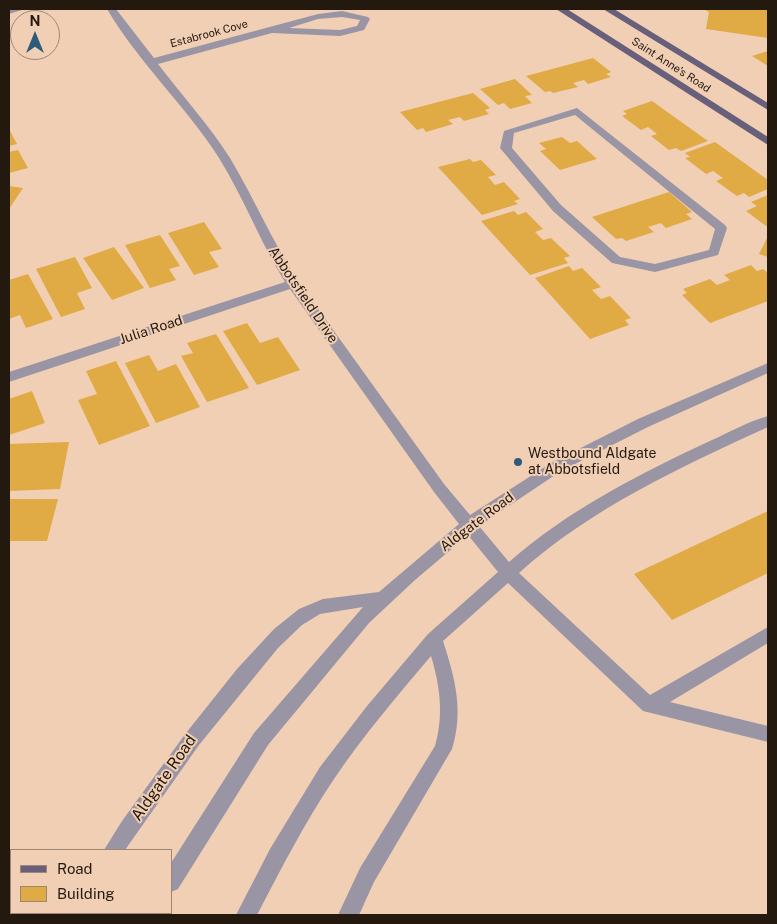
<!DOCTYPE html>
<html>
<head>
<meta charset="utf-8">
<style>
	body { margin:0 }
	#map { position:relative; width:777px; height:924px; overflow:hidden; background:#f1cfb5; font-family:"Public Sans",sans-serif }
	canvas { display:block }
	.frame { position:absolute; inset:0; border:10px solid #24190f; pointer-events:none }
	.legend { position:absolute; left:10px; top:849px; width:162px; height:65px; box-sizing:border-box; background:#f1cfb5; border:1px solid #9f8673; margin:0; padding:6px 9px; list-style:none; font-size:15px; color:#24190f }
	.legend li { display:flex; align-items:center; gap:10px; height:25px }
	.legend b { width:25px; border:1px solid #9f8673 }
	.north { position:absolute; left:10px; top:10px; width:50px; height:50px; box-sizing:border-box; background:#f1cfb5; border:1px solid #9f8673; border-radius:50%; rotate:0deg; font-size:14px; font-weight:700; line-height:20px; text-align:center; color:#24190f }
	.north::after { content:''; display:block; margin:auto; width:18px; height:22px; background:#2d5b7a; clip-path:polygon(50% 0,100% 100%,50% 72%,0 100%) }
</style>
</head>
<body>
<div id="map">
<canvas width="777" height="924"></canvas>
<div class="frame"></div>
<ul class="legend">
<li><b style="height:6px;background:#685f7a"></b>Road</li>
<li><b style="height:14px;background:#e0aa44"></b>Building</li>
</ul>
<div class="north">N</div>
</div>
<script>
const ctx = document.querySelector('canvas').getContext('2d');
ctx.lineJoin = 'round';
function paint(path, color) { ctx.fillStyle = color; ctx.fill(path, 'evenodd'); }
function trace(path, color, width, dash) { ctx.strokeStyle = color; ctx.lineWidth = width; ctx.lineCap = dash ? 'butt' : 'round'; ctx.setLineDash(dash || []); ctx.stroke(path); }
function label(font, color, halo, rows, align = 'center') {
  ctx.font = font + ' "Public Sans",sans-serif'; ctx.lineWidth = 4; ctx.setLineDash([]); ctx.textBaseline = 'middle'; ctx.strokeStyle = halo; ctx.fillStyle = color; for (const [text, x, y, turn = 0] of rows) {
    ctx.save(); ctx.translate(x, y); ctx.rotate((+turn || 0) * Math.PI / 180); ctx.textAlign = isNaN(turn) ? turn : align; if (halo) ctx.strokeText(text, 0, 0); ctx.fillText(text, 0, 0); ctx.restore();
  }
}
const building = new Path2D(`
	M707 9H768V38L706 29 709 12 706 11Z
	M768 51V66L752 56Z
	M593 58 611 72 606 74 611 77 588 84 584 80 573 83 578 87 553 93 550 91 545 92 526 76Z
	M515 79 532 95 525 96 532 103 510 109 504 103 498 105 480 89Z
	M473 93 490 108 485 110 489 114 464 121 460 117 448 120 453 124 426 132 423 128 417 130 400 112Z
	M652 101 708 141 681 151 676 148 669 150 651 136 657 134 648 127 641 130 622 116 627 114 623 111Z
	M9 129 17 144 9 146Z
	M562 137 570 143 577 141 597 159 560 170 540 151 546 149 539 143Z
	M715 142 768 180V189L749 197 744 193 737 196 716 181 723 178 713 171 706 174 685 158 690 157 685 153Z
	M18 150 28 168 9 173V152Z
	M470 159 473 162 481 160 496 175 488 177 495 185 504 182 520 199 514 201 518 204 482 215 438 167Z
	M9 186 23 188 9 209Z
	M669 192 692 212 686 214 692 219 666 228 661 223 648 227 654 232 626 241 622 238 616 239 592 217Z
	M768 195V225L766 226 746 211 757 206 751 202Z
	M514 211 518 215 526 212 543 229 535 232 543 240 551 238 570 256 564 258 568 263 530 275 481 221Z
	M204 222 222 249 209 252 219 267 194 275 168 233Z
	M160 235 180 266 169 269 176 280 150 288 125 245Z
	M768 236V257L759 254Z
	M114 247 144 288 112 300 83 258Z
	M75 257 92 288 77 293 85 309 61 317 36 269Z
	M751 265 757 271 763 269 768 273V301L710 323 682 295 687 293 683 289 710 279 717 285 730 280 724 275Z
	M569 266 573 271 582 268 601 287 592 290 601 299 610 296 631 318 625 320 629 325 590 339 535 278Z
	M28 274 53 319 26 328 20 315 9 319V280Z
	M247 323 260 343 278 337 300 370 257 385 223 331Z
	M216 334 249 388 207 402 181 356 193 353 187 343Z
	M149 355 158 371 176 364 200 407 156 423 125 363Z
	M116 361 150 426 99 445 78 400 97 394 86 371Z
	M32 391 45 423 9 435V399Z
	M69 442 60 489 9 491V444Z
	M9 499H58L47 541H9Z
	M768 511V573L672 620 634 574Z`);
const minor = new Path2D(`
	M9 9H25L9 14Z
	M107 9H116L154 58 318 14 342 11 368 17 370 19 364 30 340 36 272 33 158 64C181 94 209 125 230 158 254 198 272 241 298 281L444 484 470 515 551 463 638 419 768 363V373L648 427 561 471 479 526 509 562C568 510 641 473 712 440 730 432 749 421 768 416V427C681 467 591 508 519 573L650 695 768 627V643L670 702 768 726V742L643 711 508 583 443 641C455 678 464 711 452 749L374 882 359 915H338L360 868 435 746C444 715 440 686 431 656 397 696 363 736 334 779 305 822 281 869 257 915H236L270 849 320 767 367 706 428 634 498 572 468 535 415 580 369 623 268 745 178 889 171 892V863L254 733 363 607 320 614 302 625 278 648 199 745 125 850H104L122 821 186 733 237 669 274 629 299 609 323 599 379 592 459 524 434 492 290 289 9 382V372L285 282C260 242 244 198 219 158 186 106 138 62 107 9ZM342 17 360 20 357 26 340 30 289 28 318 19Z
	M577 108 725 225 727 228 718 255 655 272 612 263 553 211 500 148 504 131ZM575 115 715 229 709 250 655 264 620 257 561 205 512 148 514 133Z
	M66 913H86L85 915H65Z
	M141 913H162L161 915H140Z`);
const major = new Path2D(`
	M556 9H567L768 137V145Z
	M603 9H614L768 103V110Z`);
const markers = [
	[518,462,5,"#2d5b7a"]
];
const farStreetnames = [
	["Estabrook Cove",209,34,-15],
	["Saint Anne's Road",671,65,33]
];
const streetNames = [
	["Abbotsfield Drive",303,295,56],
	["Julia Road",151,330,-18],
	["Aldgate Road",477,522,-37]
];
const poiNames = [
	["Westbound Aldgate",528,454],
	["at Abbotsfield",528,470]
];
const nearStreetnames = [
	["Aldgate Road",164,778,-55]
];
paint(building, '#e0aa44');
paint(minor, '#9a95a5');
paint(major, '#685f7a');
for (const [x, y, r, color] of markers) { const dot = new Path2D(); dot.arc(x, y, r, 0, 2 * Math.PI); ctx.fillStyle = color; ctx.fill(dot); trace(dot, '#f1cfb5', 2); }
label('11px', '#24190f', '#f1cfb5', farStreetnames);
label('14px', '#24190f', '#f1cfb5', streetNames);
label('14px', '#24190f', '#f1cfb5', poiNames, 'left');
label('16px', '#24190f', '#f1cfb5', nearStreetnames);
</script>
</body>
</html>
